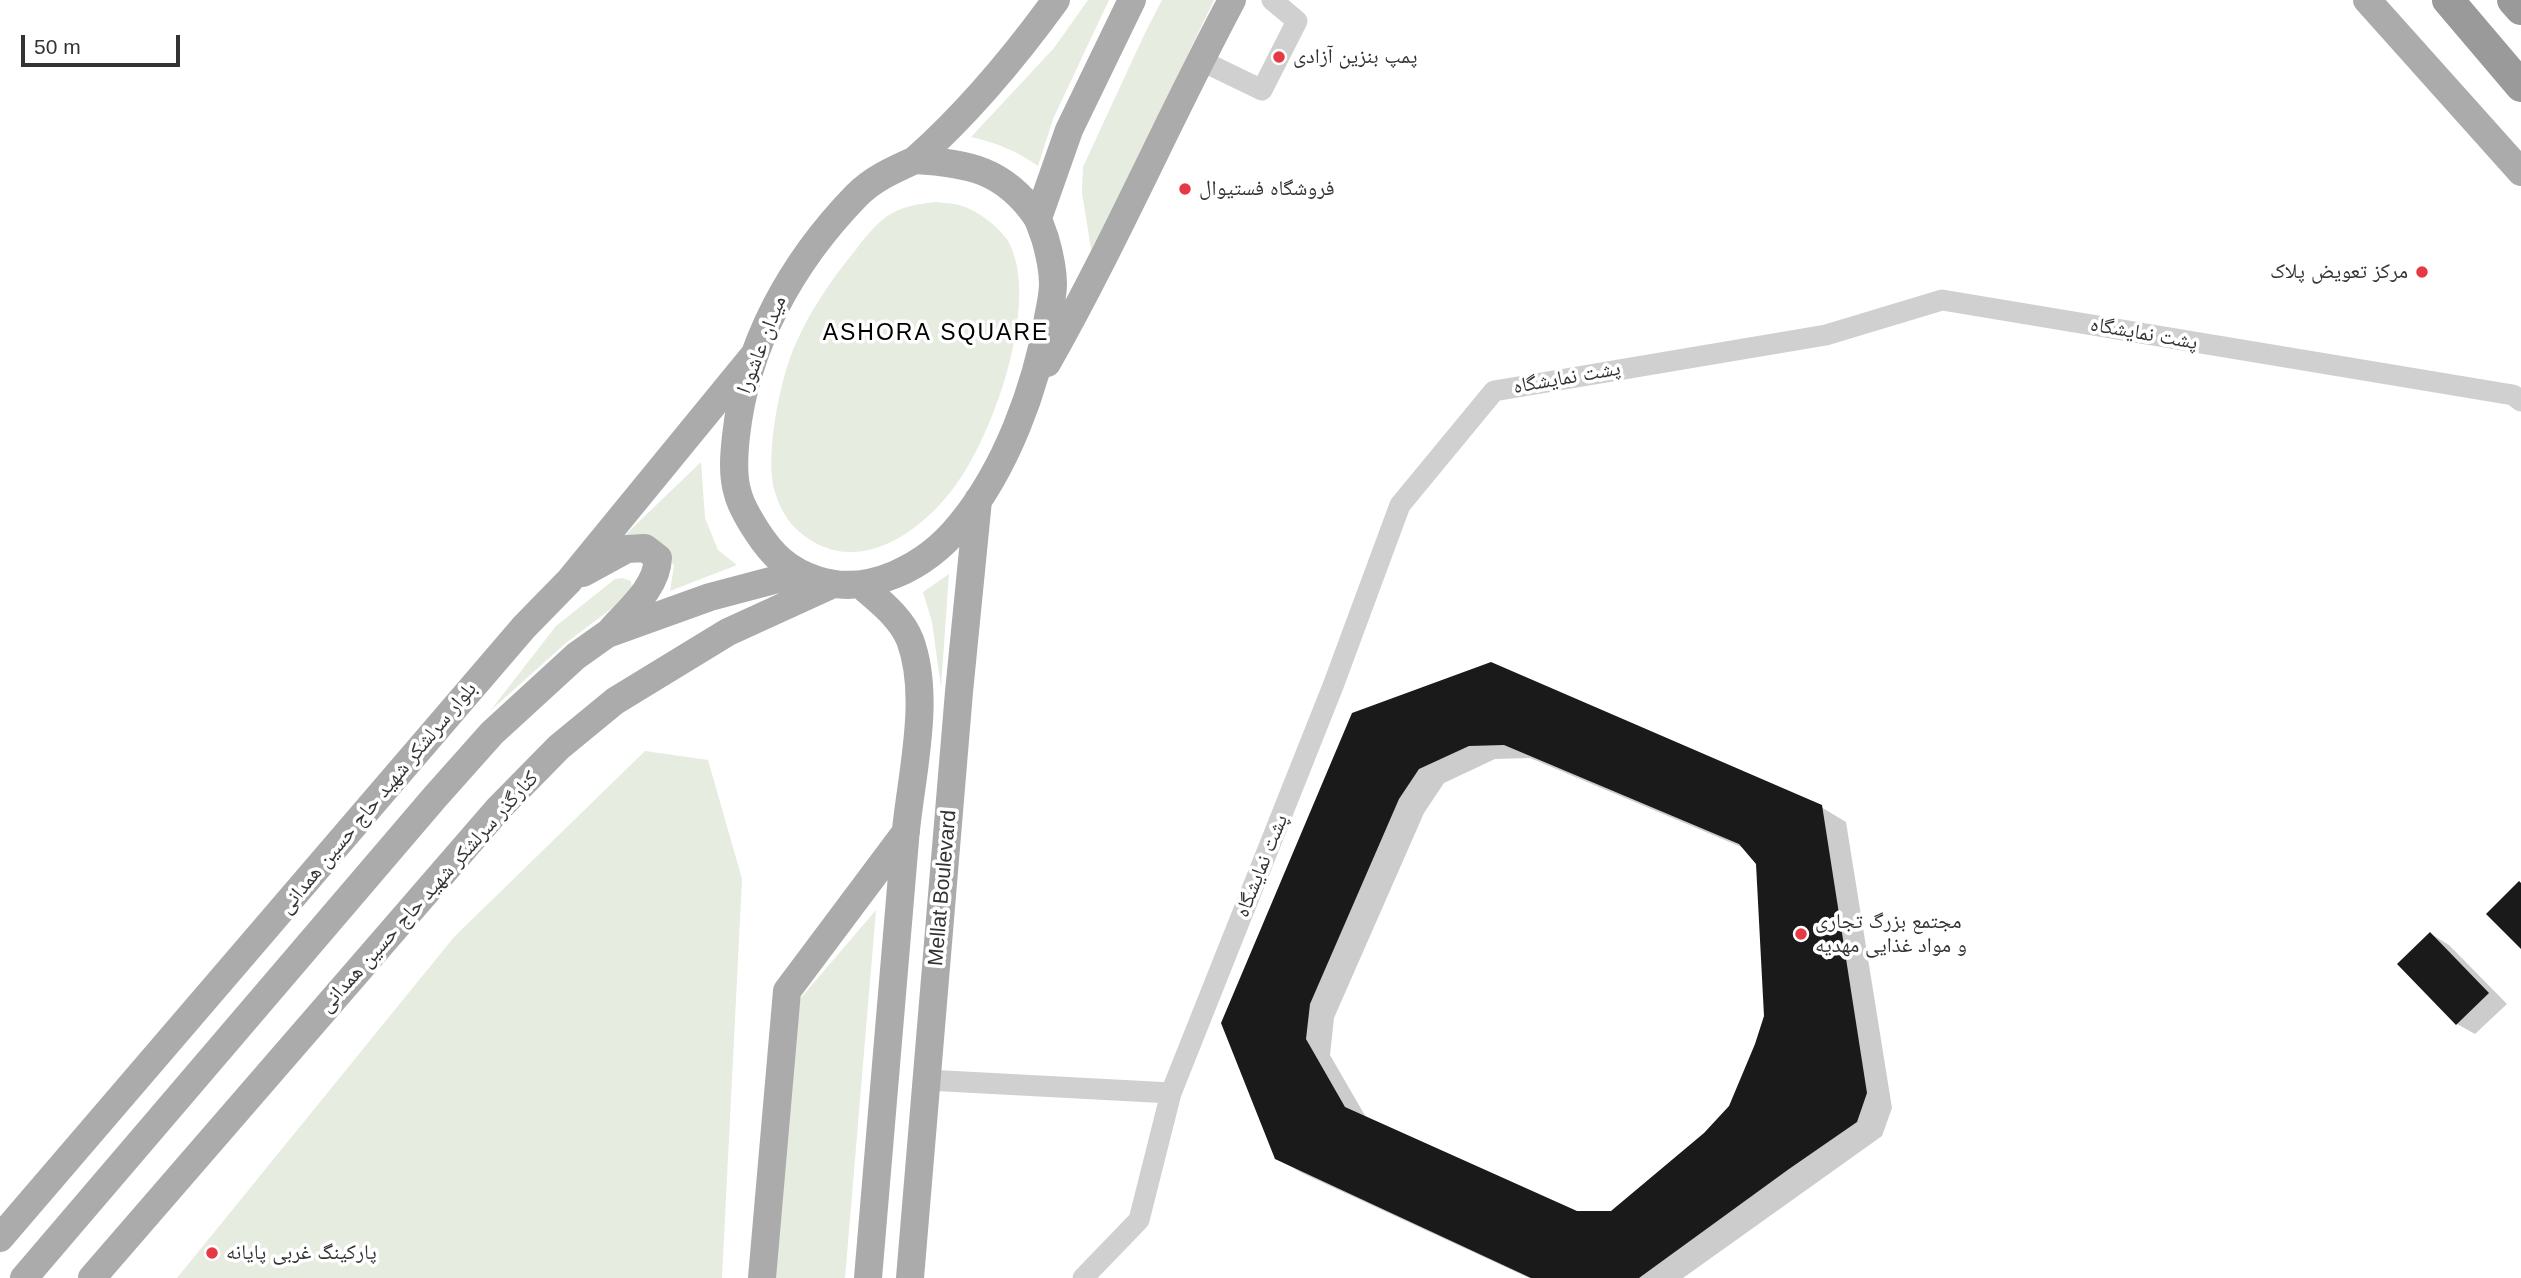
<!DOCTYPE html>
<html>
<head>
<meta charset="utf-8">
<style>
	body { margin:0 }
	#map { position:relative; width:2521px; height:1278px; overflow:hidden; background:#fff; font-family:Helvetica,sans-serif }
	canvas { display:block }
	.scale { position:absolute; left:21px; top:35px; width:159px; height:32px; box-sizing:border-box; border:4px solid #333; border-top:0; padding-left:9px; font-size:21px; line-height:24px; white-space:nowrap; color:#333; -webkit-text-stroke:5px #fff; paint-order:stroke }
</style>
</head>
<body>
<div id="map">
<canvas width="2521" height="1278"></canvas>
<div class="scale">50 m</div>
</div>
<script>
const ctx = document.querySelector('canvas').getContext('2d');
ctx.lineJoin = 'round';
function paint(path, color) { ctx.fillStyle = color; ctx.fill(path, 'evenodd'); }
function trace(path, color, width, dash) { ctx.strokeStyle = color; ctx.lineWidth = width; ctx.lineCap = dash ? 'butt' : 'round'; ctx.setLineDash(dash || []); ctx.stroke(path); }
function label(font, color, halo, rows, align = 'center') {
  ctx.font = font + ' Helvetica,"Noto Naskh Arabic",sans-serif'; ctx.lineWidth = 7; ctx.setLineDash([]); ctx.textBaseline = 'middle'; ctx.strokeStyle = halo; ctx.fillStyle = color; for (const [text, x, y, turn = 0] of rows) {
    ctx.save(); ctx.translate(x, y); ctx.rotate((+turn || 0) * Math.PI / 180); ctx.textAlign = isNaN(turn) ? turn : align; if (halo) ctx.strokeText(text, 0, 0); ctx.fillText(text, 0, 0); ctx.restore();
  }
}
const green = new Path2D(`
	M1088 0H1109L1053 119 1038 166C1017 151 997 143 971 137L1054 48Z
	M1162 0H1214L1092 255 1082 193 1083 167 1145 33Z
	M936 202C944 203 954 203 962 206 978 211 999 227 1008 241 1042 301 992 440 952 490 920 532 863 572 812 541 792 529 781 513 775 492 764 457 781 373 797 341 811 309 832 279 854 252 863 240 874 226 886 217 902 206 917 204 936 202Z
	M701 462 705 518 718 550 737 565 670 591 674 566 669 557 622 538Z
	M949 574 941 687 932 622 923 592Z
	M622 578 631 581 632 590 627 597 567 642 490 711 556 626 615 579Z
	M645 751 708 760 742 879 722 1278H177L454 937Z
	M876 910 845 1278H775L799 1000Z`);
const shadow = new Path2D(`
	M1353 714 1821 807 1846 822 1892 1108 1882 1136 1683 1278H1529L1302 1173 1276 1158ZM1530 758 1746 849 1758 863 1766 1016 1731 1107 1705 1135 1612 1213H1577L1367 1119 1330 1055 1334 1018 1424 813 1444 783 1495 759Z
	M2431 934 2449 945 2507 1004 2475 1034 2457 1024Z`);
const building = new Path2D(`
	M1491 662 1822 805 1867 1093 1857 1122 1789 1169 1639 1278H1531L1275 1159 1221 1023 1352 713ZM1504 745 1739 844 1756 864 1764 1016 1755 1044 1729 1106 1704 1133 1611 1211H1577L1345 1107 1306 1039 1310 1004 1399 799 1419 769 1469 746Z
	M2519 881 2521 883V949L2486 914Z
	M2430 932 2489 993 2456 1025 2397 964Z`);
const minor = new Path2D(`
	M1200 60 1262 90 1297 21 1272 0
	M927 1080 1171 1093 1333 686 1400 505 1494 391 1826 335 1942 300 2513 395 2521 401
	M1083 1278 1139 1220 1171 1093`);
const major = new Path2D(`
	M2367 0 2521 172
	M915 160C968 163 1004 170 1036 216 1040 222 1042 231 1045 238 1049 252 1053 268 1053 284 1053 295 1050 307 1048 318 1036 388 1006 469 960 525 927 566 869 597 817 580 788 571 772 555 756 530 749 519 741 506 738 494 732 476 734 454 736 436 746 344 792 262 856 196 872 179 895 169 915 160Z
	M915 160C969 112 1014 58 1056 0
	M1038 218 1069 130 1132 0
	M1047 363C1114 245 1168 120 1232 0
	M583 573 627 549 645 548 658 558C657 587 630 609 612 629
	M861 585C879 601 901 617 910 640 932 699 910 779 905 840 893 986 881 1132 868 1278
	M0 1238 524 627 569 581 754 355
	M24 1278 435 797 492 733 576 656 607 634 710 597 797 574
	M92 1278 499 808 559 747 615 701 728 632 831 585
	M762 1278 787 991 906 832
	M910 1278 959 692 978 500`);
const highway = new Path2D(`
	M2448 0 2521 86
	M2513 0 2521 9`);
const markers = [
	[1279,57,7,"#e63946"],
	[1185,189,7,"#e63946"],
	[2422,272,7,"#e63946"],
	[1801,934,7,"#e63946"],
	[212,1253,7,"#e63946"]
];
const poiNames = [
	["پمپ بنزین آزادی",1293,57],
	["فروشگاه فستیوال",1199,189],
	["مرکز تعویض پلاک",2408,272,"right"],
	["مجتمع بزرگ تجاری",1815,922],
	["و مواد غذایی مهدیه",1815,946],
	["پارکینگ غربی پایانه",226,1253]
];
const streetNames = [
	["پشت نمایشگاه",2144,334,10],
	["میدان عاشورا",762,345,-69],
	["پشت نمایشگاه",1567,378,-10],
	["بلوار سرلشکر شهید حاج حسین همدانی",378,798,-50],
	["پشت نمایشگاه",1262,866,-68],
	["Mellat Boulevard",943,888,-85],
	["کنارگذر سرلشکر شهید حاج حسین همدانی",429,892,-48]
];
const neighbourhoodNames = [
	["ASHORA SQUARE",936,334]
];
paint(green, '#e6ecdf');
paint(shadow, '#0003');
paint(building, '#1a1a1a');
trace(minor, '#d0d0d0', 21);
trace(major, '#ababab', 28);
trace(highway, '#9a9a9a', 32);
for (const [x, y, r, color] of markers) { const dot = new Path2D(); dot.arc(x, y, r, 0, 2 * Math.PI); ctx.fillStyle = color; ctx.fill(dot); trace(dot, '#fff', 2.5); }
label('21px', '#333', '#fff', poiNames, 'left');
label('21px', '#333', '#fff', streetNames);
ctx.letterSpacing = '2px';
label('23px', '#000', '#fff', neighbourhoodNames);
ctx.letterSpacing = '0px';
</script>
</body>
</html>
